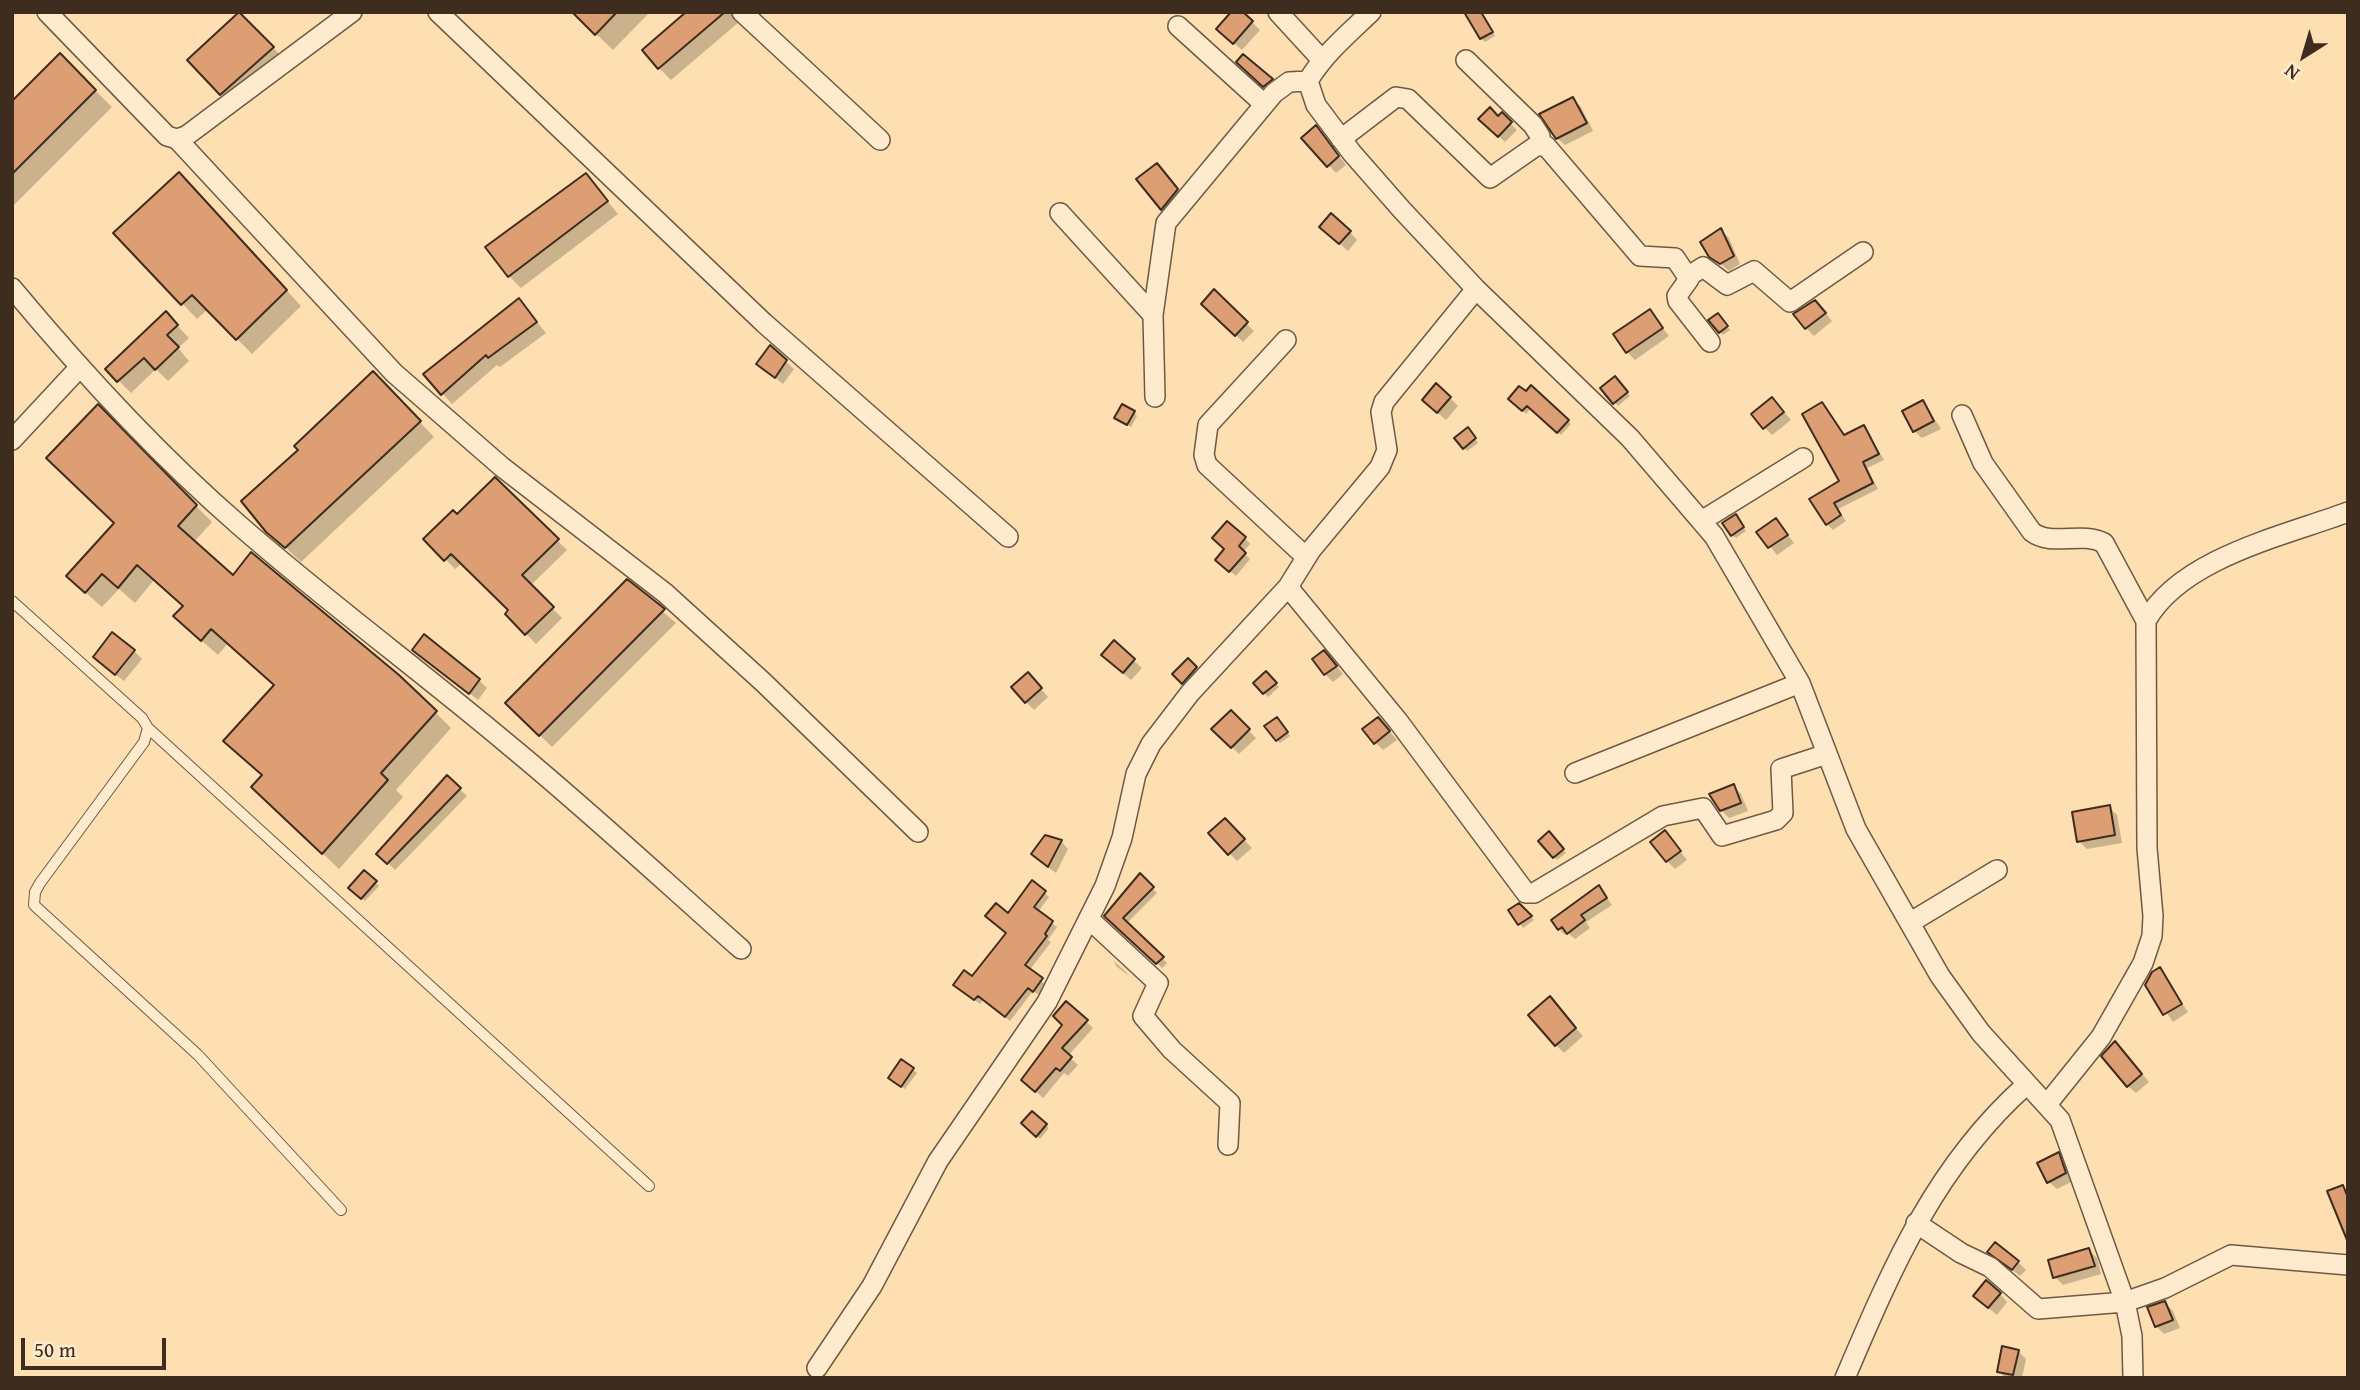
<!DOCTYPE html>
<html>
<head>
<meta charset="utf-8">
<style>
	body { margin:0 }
	#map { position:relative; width:2360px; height:1390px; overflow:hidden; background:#fddfb1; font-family:"Gentium Book Plus",serif }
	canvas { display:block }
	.frame { position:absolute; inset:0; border:14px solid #3e2d1f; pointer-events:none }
	.north { position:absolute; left:2269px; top:21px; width:70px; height:70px; -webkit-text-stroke:5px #feeacc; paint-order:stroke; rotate:217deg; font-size:19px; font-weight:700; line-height:28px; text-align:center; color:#3e2d1f }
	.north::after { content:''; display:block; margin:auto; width:24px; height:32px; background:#3e2d1f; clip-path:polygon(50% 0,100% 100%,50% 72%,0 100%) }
	.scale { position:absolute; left:21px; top:1338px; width:145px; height:32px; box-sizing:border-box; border:4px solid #3e2d1f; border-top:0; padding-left:9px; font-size:21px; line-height:24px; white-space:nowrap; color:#3e2d1f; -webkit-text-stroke:5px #feeacc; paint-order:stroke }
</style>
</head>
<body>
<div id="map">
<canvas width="2360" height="1390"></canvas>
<div class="frame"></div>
<div class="north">N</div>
<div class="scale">50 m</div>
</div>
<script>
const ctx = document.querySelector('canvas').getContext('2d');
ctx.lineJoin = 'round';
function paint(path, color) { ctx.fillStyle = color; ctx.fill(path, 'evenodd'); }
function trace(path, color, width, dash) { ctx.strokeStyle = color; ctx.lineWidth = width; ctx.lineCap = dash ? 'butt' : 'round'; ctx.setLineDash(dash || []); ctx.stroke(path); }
const shadow = new Path2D(`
	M573 12H650L613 50Z
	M689 12H731L739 22 671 80 659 68Z
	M1241 12 1260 30 1242 50 1227 37Z
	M1482 14 1495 36 1485 42 1481 38Z
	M253 26 285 60 233 106 190 60Z
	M60 56 112 107 12 207V103Z
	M1573 99 1581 107 1593 131 1565 145 1557 138Z
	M1502 115 1517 130 1505 142 1481 119 1498 118Z
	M1323 135 1346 165 1336 173 1303 138Z
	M1164 173 1185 198 1169 216 1162 209Z
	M586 175 618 214 521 288 509 276Z
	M194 190 301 306 252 354 208 309 197 319 116 233Z
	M1721 231 1729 238 1740 264 1729 271 1711 256Z
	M1350 232 1357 240 1348 251 1329 234Z
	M1214 292 1254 331 1243 342 1203 304Z
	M519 300 546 333 500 367 497 365 452 404 442 393Z
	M1823 310 1832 321 1814 336 1806 328Z
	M1649 311 1669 336 1635 360 1627 352Z
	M166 314 189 338 178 348 189 361 168 381 156 369 131 393 107 369Z
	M1721 318 1730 330 1723 335 1720 332Z
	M770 347 794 369 783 384 758 364Z
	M1618 382 1630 396 1618 406 1603 389Z
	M388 388 434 437 301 562 268 531 300 450Z
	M1531 388 1571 424 1561 435 1531 408 1526 414 1510 399 1526 394Z
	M1450 398 1458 406 1446 420 1432 408Z
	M1923 402 1941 429 1922 438 1914 431Z
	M1822 404 1845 437 1864 427 1884 460 1867 468 1878 489 1838 509 1846 521 1833 530 1827 524 1841 481Z
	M1780 407 1791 420 1772 435 1764 427Z
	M99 409 212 522 194 542 233 578 435 712 451 728 396 790 403 797 339 869 270 803 263 776 242 757 275 686 228 643 218 655 192 632 184 606 154 580 135 603 119 589 102 607 85 592 116 524Z
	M1134 412 1137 416 1131 427 1120 421Z
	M1471 433 1478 443 1467 451 1464 448Z
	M495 479 567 550 530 586 562 618 536 644 507 614 511 611 462 563 455 569 426 539 457 516Z
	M1739 520 1746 531 1736 538 1732 535Z
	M1776 520 1794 543 1777 555 1759 532Z
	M1245 538 1250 544 1243 552 1250 559 1236 576 1223 566 1227 550Z
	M627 581 676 623 552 747 507 703Z
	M1114 643 1142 668 1131 680 1111 663Z
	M414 650 479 680 487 688 478 700Z
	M134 651 142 659 124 681 103 665Z
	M1188 660 1204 676 1190 691 1174 674Z
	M1332 660 1343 674 1333 682 1325 674Z
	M1266 673 1279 687 1268 697 1255 683Z
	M1035 682 1048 697 1034 710 1026 702Z
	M1231 712 1256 738 1239 754 1214 729Z
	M1280 722 1290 736 1280 743 1277 740Z
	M1386 727 1397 740 1383 750 1375 742Z
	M447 778 467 796 395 870 379 854Z
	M1733 786 1741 794 1748 811 1729 818 1721 810Z
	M2109 807 2117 815 2122 843 2087 849 2079 841Z
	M1225 820 1252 848 1237 861 1211 834Z
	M1549 834 1566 853 1557 860 1541 841Z
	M1061 841 1068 849 1056 873 1049 868 1062 843H1058L1046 866 1033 854Z
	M1672 841 1687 860 1675 869 1667 861Z
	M364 873 379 886 365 901 350 888Z
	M1140 876 1157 893 1126 924 1167 963 1162 968 1106 916Z
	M1599 887 1612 905 1586 922 1590 928 1575 939 1568 933 1565 935 1559 929Z
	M1044 892 1049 897 1038 912 1057 927 1048 940 1051 942 1029 971 1046 985 1039 995 1033 991 1010 1021 983 1000 980 1004 960 989 1008 934V915Z
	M1519 905 1534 920 1523 928 1510 910Z
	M1114 961 1126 972 1129 976 1116 966Z
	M2159 970 2188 1012 2173 1022 2147 985Z
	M1066 1003 1093 1028 1068 1056 1078 1065 1068 1076 1064 1073 1043 1098 1030 1086 1065 1025Z
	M1557 1007 1583 1036 1564 1053 1556 1045Z
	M2123 1051 2149 1082 2136 1093 2128 1086Z
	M902 1061 917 1073 905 1089 894 1081Z
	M1032 1113 1049 1128 1040 1139 1023 1123Z
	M2058 1154 2066 1162 2073 1181 2057 1189 2049 1182Z
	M2089 1250 2097 1258 2101 1274 2063 1285 2055 1277Z
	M1989 1252 2018 1262 2026 1270 2020 1276Z
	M2000 1294 2007 1302 1997 1315 1983 1304Z
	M2165 1303 2173 1311 2180 1328 2164 1334 2156 1326Z
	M2018 1351 2026 1359 2022 1378H2005L1999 1371Z`);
const building = new Path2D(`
	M239 12 274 47 220 95 187 60Z
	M572 12H617L595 35Z
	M686 12H725L658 69 642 50Z
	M1231 12H1243L1253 21 1233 44 1216 29Z
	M1464 12H1481L1493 32 1480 39Z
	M60 53 96 90 12 174V101Z
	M1243 54 1273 79 1263 87 1236 62Z
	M1573 97 1587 123 1556 139 1539 114Z
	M1490 107 1498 116 1502 112 1512 122 1498 137 1478 119Z
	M1316 125 1339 156 1327 167 1301 138Z
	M1157 163 1178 189 1161 210 1136 179Z
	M179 172 287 290 236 340 192 295 181 305 113 233Z
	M586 173 608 201 508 277 485 247Z
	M1331 213 1351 231 1339 244 1319 227Z
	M1721 228 1734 256 1720 264 1709 257 1700 242Z
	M1214 289 1248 322 1235 336 1201 304Z
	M519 298 537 322 488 358 486 355 441 395 423 374Z
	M1815 300 1826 313 1805 329 1793 314Z
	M1650 309 1663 328 1626 353 1613 334Z
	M166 311 178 325 167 335 179 347 155 370 144 358 117 382 105 369Z
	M1718 313 1728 326 1719 333 1708 320Z
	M770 345 787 360 775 378 756 364Z
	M373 371 421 421 285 548 266 532 241 501 298 450 294 446Z
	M1615 376 1628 392 1613 404 1600 388Z
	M1436 383 1451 397 1437 413 1422 400Z
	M1531 385 1569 420 1557 433 1527 406 1522 411 1508 399 1519 386 1526 391Z
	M1772 397 1784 412 1763 429 1751 414Z
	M1923 400 1934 421 1913 432 1902 411Z
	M1822 402 1844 435 1864 425 1879 454 1863 462 1873 483 1834 503 1841 515 1826 525 1809 499 1839 481 1802 414Z
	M98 404 197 505 178 526 233 575 251 552 399 675 437 711 381 773 388 780 322 854 251 787 262 775 223 741 274 685 211 629 201 641 173 616 183 606 137 565 118 588 102 574 85 593 66 576 114 523 46 458Z
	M1122 404 1135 411 1127 425 1114 418Z
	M1468 427 1476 438 1463 449 1454 438Z
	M495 477 559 539 522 575 554 607 525 635 505 614 508 610 451 554 444 561 423 539 453 510 457 514Z
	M1736 514 1744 527 1731 536 1722 523Z
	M1776 518 1788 535 1768 548 1756 532Z
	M1227 521 1246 537 1239 546 1246 553 1229 572 1215 560 1224 549 1212 538Z
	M627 579 665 609 539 736 505 703Z
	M112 632 135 650 115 675 93 657Z
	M424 634 480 679 469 694 412 650Z
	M1114 640 1135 659 1123 673 1101 655Z
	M1324 650 1337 666 1324 675 1312 659Z
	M1188 658 1197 667 1182 684 1172 674Z
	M1266 671 1277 683 1263 694 1253 683Z
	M1028 672 1042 688 1025 703 1011 687Z
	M1231 710 1250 729 1231 748 1211 729Z
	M1277 717 1288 732 1276 741 1264 726Z
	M1378 717 1390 731 1374 744 1362 729Z
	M447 775 461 788 387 864 376 854Z
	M1734 784 1741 803 1720 811 1709 794Z
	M2110 805 2115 835 2077 842 2072 812Z
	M1225 818 1245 839 1228 855 1208 833Z
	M1665 830 1681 851 1666 862 1650 842Z
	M1549 831 1564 849 1553 858 1538 841Z
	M1045 835 1062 840 1048 867 1031 854Z
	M364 870 377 881 361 899 348 888Z
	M1140 873 1154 887 1123 918 1164 957 1156 964 1104 916Z
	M1032 880 1046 891 1034 907 1053 921 1045 934 1047 936 1025 965 1043 978 1033 992 1028 988 1005 1017 978 996 974 1000 953 985 964 970 972 976 1006 933 985 916 996 903 1008 913Z
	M1599 885 1607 898 1581 915 1585 920 1567 934 1562 927 1558 930 1551 920Z
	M1519 903 1532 916 1518 925 1508 910Z
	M2160 967 2182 1004 2163 1015 2145 985 2152 972Z
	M1550 996 1576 1028 1555 1046 1528 1015Z
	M1066 1001 1088 1020 1062 1048 1072 1057 1060 1071 1056 1068 1035 1092 1021 1080 1062 1025 1053 1016Z
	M2115 1041 2142 1074 2127 1087 2101 1056Z
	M901 1059 914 1068 901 1087 888 1078Z
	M1032 1111 1047 1124 1036 1137 1021 1123Z
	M2059 1152 2066 1173 2047 1183 2037 1163Z
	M2343 1185 2348 1198 2347 1240 2327 1191Z
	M1995 1242 2019 1261 2012 1270 1987 1252Z
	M2089 1248 2095 1266 2053 1278 2048 1260Z
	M1986 1280 2001 1293 1988 1308 1973 1296Z
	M2165 1301 2173 1320 2155 1327 2147 1307Z
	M2002 1346 2019 1350 2013 1375 1997 1372Z`);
const lane = new Path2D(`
	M12 601 142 718 148 728 144 742 40 883 35 892 34 905 198 1055 341 1210
	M148 728 649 1186`);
const street = new Path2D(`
	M47 12 167 136 177 139 186 136 352 12
	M438 12 764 323 1008 537
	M742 12 880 140
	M1278 12 1322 60
	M1371 12C1348 34 1324 54 1308 81L1316 105 1352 153 1402 210 1476 289 1630 438 1714 536 1800 683 1856 829 1940 976 1981 1033 2060 1120 2125 1302 2132 1336 2133 1378
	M1178 26 1264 104
	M1466 60 1533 125 1540 136 1541 145
	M177 139 394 373 502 467 665 593 763 682 918 832
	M1341 139 1396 97 1408 99 1490 178 1536 146H1546L1640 256 1675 258 1689 279 1677 296 1678 301 1710 342
	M1060 213 1153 315
	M1689 276 1703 267 1727 285 1754 271 1790 302 1863 252
	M12 288C82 372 156 453 239 525 327 602 421 671 510 746 589 811 664 881 741 949
	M1286 340 1208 425 1204 455 1207 465 1306 557
	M1155 397 1153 315 1166 223 1274 93 1289 82 1308 81
	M1962 415 1983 463 2032 532C2052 547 2082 531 2104 543L2146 621
	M12 440 79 368
	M1703 520 1803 458
	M1288 587 1398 721 1526 893H1534L1663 816 1703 808 1722 836 1776 820 1783 813 1781 769 1827 754
	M1575 773 1800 683
	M1089 919 1158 983 1143 1016 1172 1050 1230 1103 1228 1145
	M1911 922 1997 870
	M2048 1103 2101 1037 2143 963 2152 936 2153 916 2147 848 2146 621C2181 558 2284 536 2348 512
	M1916 1223 1961 1253 1990 1267 2038 1309 2125 1302 2165 1288 2231 1255 2348 1265
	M817 1368 872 1286 938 1161 1047 1002 1105 886 1122 838 1136 774 1151 744 1190 693 1288 587 1311 550 1380 467 1387 450 1381 412 1384 402 1476 289
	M1845 1378C1892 1268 1935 1166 2026 1085`);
paint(shadow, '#0003');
paint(building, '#de9e74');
trace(building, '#3e2d1f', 2);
trace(lane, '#6e5a44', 12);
trace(street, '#6e5a44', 22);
trace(lane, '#feeacc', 10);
trace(street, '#feeacc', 19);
</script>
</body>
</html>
